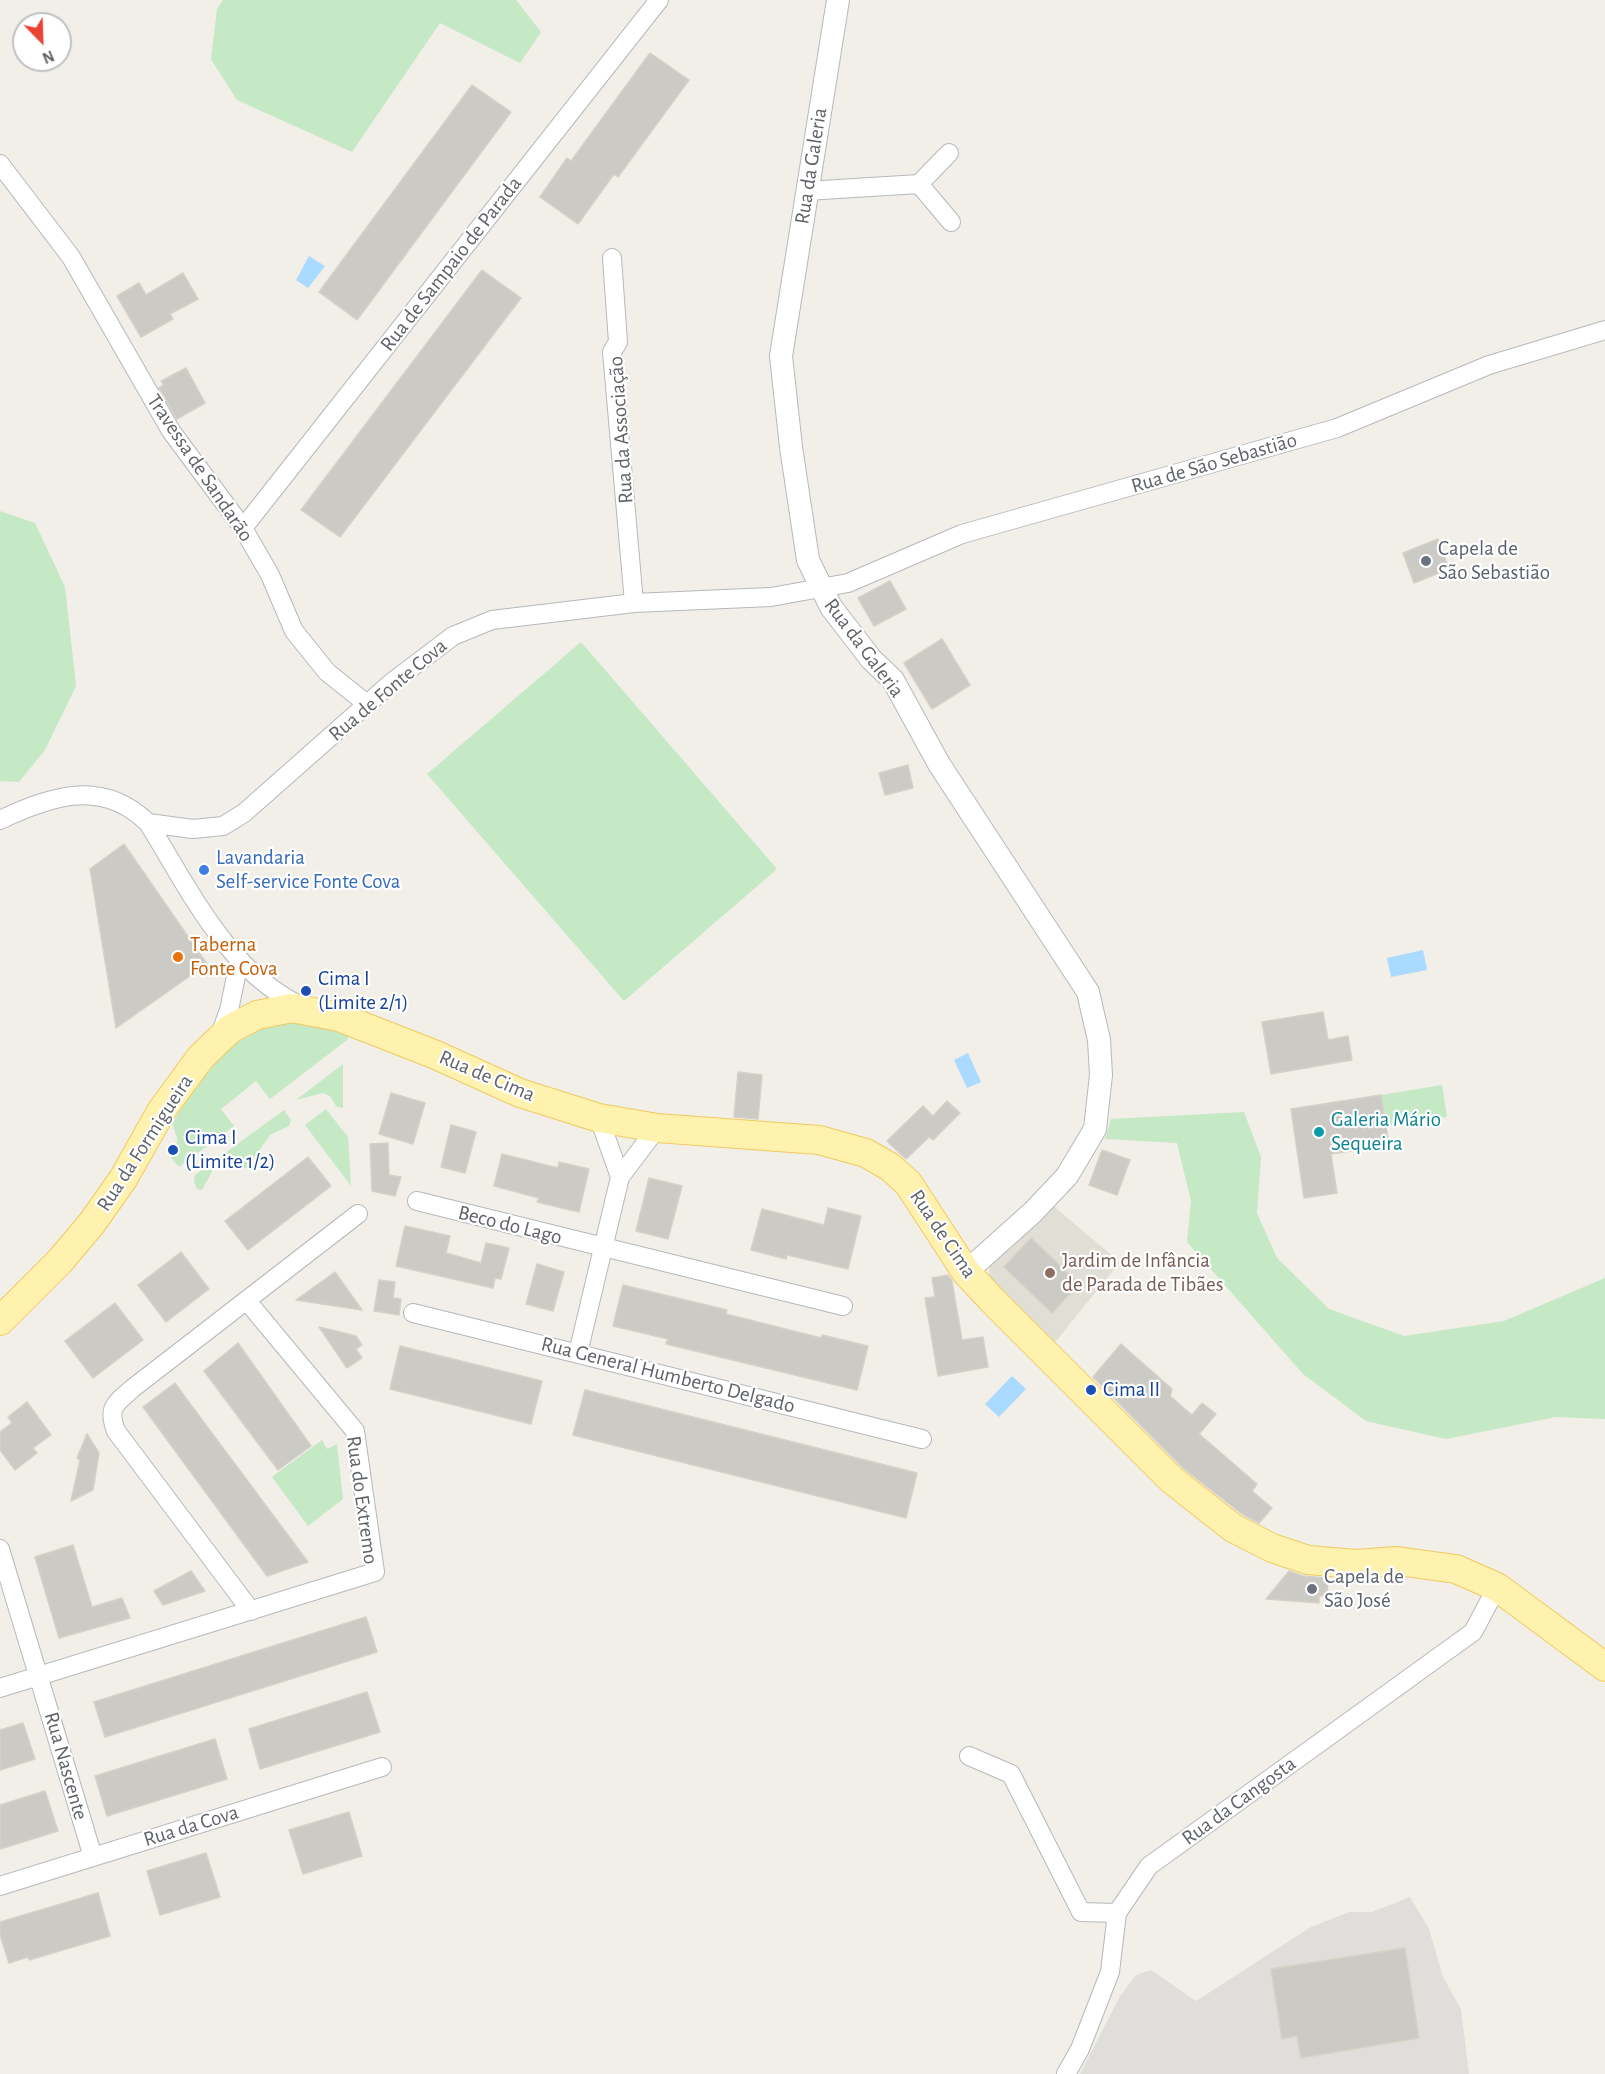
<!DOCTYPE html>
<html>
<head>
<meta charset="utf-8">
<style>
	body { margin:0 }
	#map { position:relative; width:1605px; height:2074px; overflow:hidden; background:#f1efe8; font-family:"Alegreya Sans",sans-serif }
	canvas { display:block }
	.north { position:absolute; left:12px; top:12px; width:60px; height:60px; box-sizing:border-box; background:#fff; border:2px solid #bfc1c3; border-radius:50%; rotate:157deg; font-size:16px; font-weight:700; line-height:24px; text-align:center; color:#5f6368 }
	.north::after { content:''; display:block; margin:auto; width:21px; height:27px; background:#ea4335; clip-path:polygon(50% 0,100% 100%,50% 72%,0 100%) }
</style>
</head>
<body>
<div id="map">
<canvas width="1605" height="2074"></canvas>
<div class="north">N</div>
</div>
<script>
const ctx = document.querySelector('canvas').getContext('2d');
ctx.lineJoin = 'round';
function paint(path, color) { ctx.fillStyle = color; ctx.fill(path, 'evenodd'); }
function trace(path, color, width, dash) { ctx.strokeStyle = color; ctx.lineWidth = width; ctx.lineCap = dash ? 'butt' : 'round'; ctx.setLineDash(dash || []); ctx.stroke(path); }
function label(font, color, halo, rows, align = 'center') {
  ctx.font = font + ' "Alegreya Sans",sans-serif'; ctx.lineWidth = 4.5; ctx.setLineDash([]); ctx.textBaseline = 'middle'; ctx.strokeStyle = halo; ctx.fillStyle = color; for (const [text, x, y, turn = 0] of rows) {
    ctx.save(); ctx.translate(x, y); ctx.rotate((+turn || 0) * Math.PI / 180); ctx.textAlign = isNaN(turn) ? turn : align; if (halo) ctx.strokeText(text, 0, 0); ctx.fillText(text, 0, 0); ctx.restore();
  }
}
const industrial = new Path2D(`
	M1410 1897 1429 1929 1443 1977 1461 2009 1469 2074H1080L1120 1996 1136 1975 1151 1970 1196 2001 1311 1927 1349 1912H1372Z`);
const education = new Path2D(`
	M1051 1204 1120 1262 1052 1346 989 1276 990 1264Z`);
const green = new Path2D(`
	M223 0H516L541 32 520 63 440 23 352 152 237 100 211 59 217 9Z
	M0 511 35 523 65 587 76 686 45 750 19 782 0 781Z
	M581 642 777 869 624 1001 427 774Z
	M302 1021 350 1033 347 1040 270 1099 256 1081 221 1109 234 1126 179 1167 166 1152 177 1143V1137L172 1124C191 1092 226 1043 260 1028 274 1023 288 1022 302 1021Z
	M343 1064V1108L336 1106 330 1096 323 1093 296 1100Z
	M1442 1085 1447 1117 1386 1126 1381 1095Z
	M326 1109 348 1137 351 1186 305 1125Z
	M284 1110 291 1120 289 1126 270 1135 247 1168C235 1170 227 1164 215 1166L202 1190 197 1189 194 1182 195 1175Z
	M1244 1112 1261 1157 1257 1213 1277 1258 1329 1309 1404 1336 1504 1321 1605 1278V1419L1556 1417 1446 1439 1366 1421 1303 1374 1187 1242 1191 1201 1177 1143 1105 1139 1111 1119Z
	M322 1440 327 1449 337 1444 343 1499 308 1526 272 1477Z`);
const water = new Path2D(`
	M309 256 325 266 308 288 296 280Z
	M1423 950 1427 970 1391 977 1387 958Z
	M968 1053 981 1082 967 1088 954 1060Z
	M1012 1376 1026 1389 999 1417 985 1404Z`);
const building = new Path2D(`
	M650 53 689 80 618 177 614 174 578 224 540 197 567 158 571 161Z
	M472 85 511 112 357 320 319 292Z
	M482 270 521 298 340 537 301 510Z
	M183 273 198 299 170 314 173 319 141 337 117 296 139 283 146 295Z
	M186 368 205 403 177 419 159 388 164 385 161 381Z
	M1438 539 1449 569 1414 583 1403 553Z
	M890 581 906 609 874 626 858 598Z
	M942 639 970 685 932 709 904 663Z
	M908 765 913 788 885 795 879 773Z
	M124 844 207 964 116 1028 90 869Z
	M1323 1012 1328 1040 1348 1036 1352 1060 1271 1074 1262 1022Z
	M738 1072 762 1075 758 1119 734 1117Z
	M391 1093 425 1103 413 1144 379 1134Z
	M1381 1095 1389 1145 1331 1154 1337 1193 1304 1198 1291 1109Z
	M947 1101 960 1113 933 1140 929 1137 906 1159 887 1141 923 1106 933 1116Z
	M451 1125 476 1132 465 1173 441 1167Z
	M388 1143 389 1175 401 1177 395 1196 372 1191 370 1144Z
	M1102 1150 1130 1160 1117 1195 1089 1185Z
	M502 1154 558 1168 559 1162 589 1169 579 1212 537 1202 539 1198 494 1186Z
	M308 1157 331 1186 248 1250 225 1221Z
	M649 1178 682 1186 668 1239 636 1231Z
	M828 1208 861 1216 848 1269 787 1255 786 1259 751 1250 762 1209 824 1225Z
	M405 1226 450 1236 446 1253 481 1263 486 1243 509 1248 501 1279 495 1278 493 1288 396 1266Z
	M1031 1238 1079 1284 1052 1313 1004 1267Z
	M181 1252 209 1289 166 1322 138 1285Z
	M537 1264 564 1272 553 1311 526 1304Z
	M335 1272 362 1310 296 1300Z
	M948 1275 952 1281 962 1340 983 1337 988 1367 938 1376 925 1298 935 1297 932 1278Z
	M379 1280 395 1282 393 1298 401 1299 399 1315 374 1311Z
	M623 1285 727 1310 726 1314 821 1338 822 1335 868 1346 857 1390 666 1344 668 1339 613 1326Z
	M115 1303 143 1340 93 1378 65 1341Z
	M319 1327 356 1336 362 1345 356 1349 362 1358 347 1368Z
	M238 1343 311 1446 278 1470 204 1371Z
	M1121 1344 1172 1389 1170 1396 1192 1415 1202 1403 1216 1414 1199 1434 1257 1484 1252 1491 1272 1508 1259 1523 1242 1514 1183 1468 1093 1377Z
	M400 1346 542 1381 531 1424 390 1389Z
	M175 1383 185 1397 308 1562 267 1576 143 1407Z
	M585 1390 917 1473 906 1518 573 1435Z
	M27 1402 51 1435 33 1448 37 1453 15 1470 0 1450V1432L12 1423 8 1417Z
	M87 1434 99 1453 93 1490 71 1501 80 1460 77 1458Z
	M73 1545 92 1607 122 1598 130 1618 59 1638 35 1557Z
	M191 1571 205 1591 163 1605 154 1591Z
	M1289 1571 1303 1576 1328 1578 1327 1596H1319V1603L1266 1599Z
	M366 1617 377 1652 105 1737 94 1702Z
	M367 1692 380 1732 260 1769 249 1729Z
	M23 1723 35 1759 0 1770V1730Z
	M215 1739 227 1779 107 1816 95 1776Z
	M45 1791 58 1831 0 1849V1805Z
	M349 1812 362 1856 303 1874 289 1830Z
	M206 1853 220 1897 160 1915 147 1871Z
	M98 1893 110 1936 29 1960 28 1957 9 1963 0 1935V1922Z
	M1405 1948 1419 2038 1301 2058 1297 2036 1282 2039 1271 1969Z`);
const minor = new Path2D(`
	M949 153 919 184 951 222
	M0 164 71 257 171 431 243 528 270 575 294 631 327 672 367 704
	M806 191 919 184
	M612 258 618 342 612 352 634 603
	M243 528 659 0
	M0 820C51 796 102 778 148 823
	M301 1006C226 970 190 890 148 823L193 829 223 826 244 813 391 683 453 636 492 620 634 603 771 597 848 583 962 534 1337 428 1489 365 1605 330
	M220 1035 229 1010 239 962
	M620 1177 657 1128
	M417 1201 843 1306
	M413 1313 922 1439
	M578 1353 620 1177 599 1118
	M0 1549 93 1857
	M251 1611 116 1431C107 1407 115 1404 133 1388L358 1214
	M0 1688 375 1572 355 1431 247 1301
	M969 1756 1011 1774 1081 1912 1117 1913
	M0 1886 382 1767
	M1066 2074 1080 2049 1110 1972 1117 1913 1149 1866 1473 1632 1497 1587`);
const tertiary = new Path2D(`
	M838 0 781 356 791 447 808 560 831 607 871 659 893 680 939 764 1088 992 1099 1040 1101 1075 1095 1129 1067 1176 1033 1212 966 1272`);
const primary = new Path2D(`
	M0 1321 60 1261 92 1223 123 1179 162 1110 200 1058 230 1029 257 1015 292 1008 339 1017 436 1055 520 1093 599 1118 657 1128 819 1140 866 1153 890 1167 908 1183 966 1272 992 1300 1172 1480 1233 1528 1272 1548 1308 1560 1356 1564 1397 1561 1456 1569 1497 1587 1605 1667`);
const markers = [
	[1426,561,6,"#6b7280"],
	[204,870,6,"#3f7fe0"],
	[178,957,6,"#e8710a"],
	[306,991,6,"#1a4fb4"],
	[1319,1132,6,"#0f9aa8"],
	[173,1150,6,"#1a4fb4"],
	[1050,1273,6,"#8d6e63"],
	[1091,1390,6,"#1a4fb4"],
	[1312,1589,6,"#6b7280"]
];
const streetNames = [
	["Rua da Galeria",811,166,-81],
	["Rua de Sampaio de Parada",451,264,-52],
	["Rua da Associação",621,430,-94],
	["Rua de São Sebastião",1214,463,-16],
	["Travessa de Sandarão",200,468,56],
	["Rua da Galeria",864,648,53],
	["Rua de Fonte Cova",388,690,-40],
	["Rua de Cima",487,1076,23],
	["Rua da Formigueira",145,1143,-57],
	["Beco do Lago",510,1225,14],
	["Rua de Cima",943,1234,56],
	["Rua General Humberto Delgado",668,1375,14],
	["Rua do Extremo",362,1500,82],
	["Rua Nascente",66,1766,74],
	["Rua da Cangosta",1239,1801,-36],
	["Rua da Cova",191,1826,-17]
];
const worshipNames = [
	["Capela de",1438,549],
	["São Sebastião",1438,573],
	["Capela de",1324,1577],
	["São José",1324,1601]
];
const shopNames = [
	["Lavandaria",216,858],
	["Self-service Fonte Cova",216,882]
];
const foodNames = [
	["Taberna",190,945],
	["Fonte Cova",190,969]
];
const transitNames = [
	["Cima I",318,979],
	["(Limite 2/1)",318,1003],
	["Cima I",185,1138],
	["(Limite 1/2)",185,1162],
	["Cima II",1103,1390]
];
const cultureNames = [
	["Galeria Mário",1331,1120],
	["Sequeira",1331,1144]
];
const educationNames = [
	["Jardim de Infância",1062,1261],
	["de Parada de Tibães",1062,1285]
];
paint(industrial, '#e0deda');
paint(education, '#e1ded6');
paint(green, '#c5e8c5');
paint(water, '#aadaff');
paint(building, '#cccac5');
trace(building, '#d6d1c6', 1.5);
trace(minor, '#b5b8bc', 20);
trace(tertiary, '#b5b8bc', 24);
trace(primary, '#f2c960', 30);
trace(minor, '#fff', 18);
trace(tertiary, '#fff', 22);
trace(primary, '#fff2af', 28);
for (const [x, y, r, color] of markers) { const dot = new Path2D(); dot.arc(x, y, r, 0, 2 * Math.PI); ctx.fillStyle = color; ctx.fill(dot); trace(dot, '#fff', 2); }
label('21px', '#5f6368', '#fff', streetNames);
label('21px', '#5b616d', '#fff', worshipNames, 'left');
label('21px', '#366cbe', '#fff', shopNames, 'left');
label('21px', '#c56008', '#fff', foodNames, 'left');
label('21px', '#164399', '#fff', transitNames, 'left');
label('21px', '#0d838f', '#fff', cultureNames, 'left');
label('21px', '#785e54', '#fff', educationNames, 'left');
</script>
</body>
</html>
